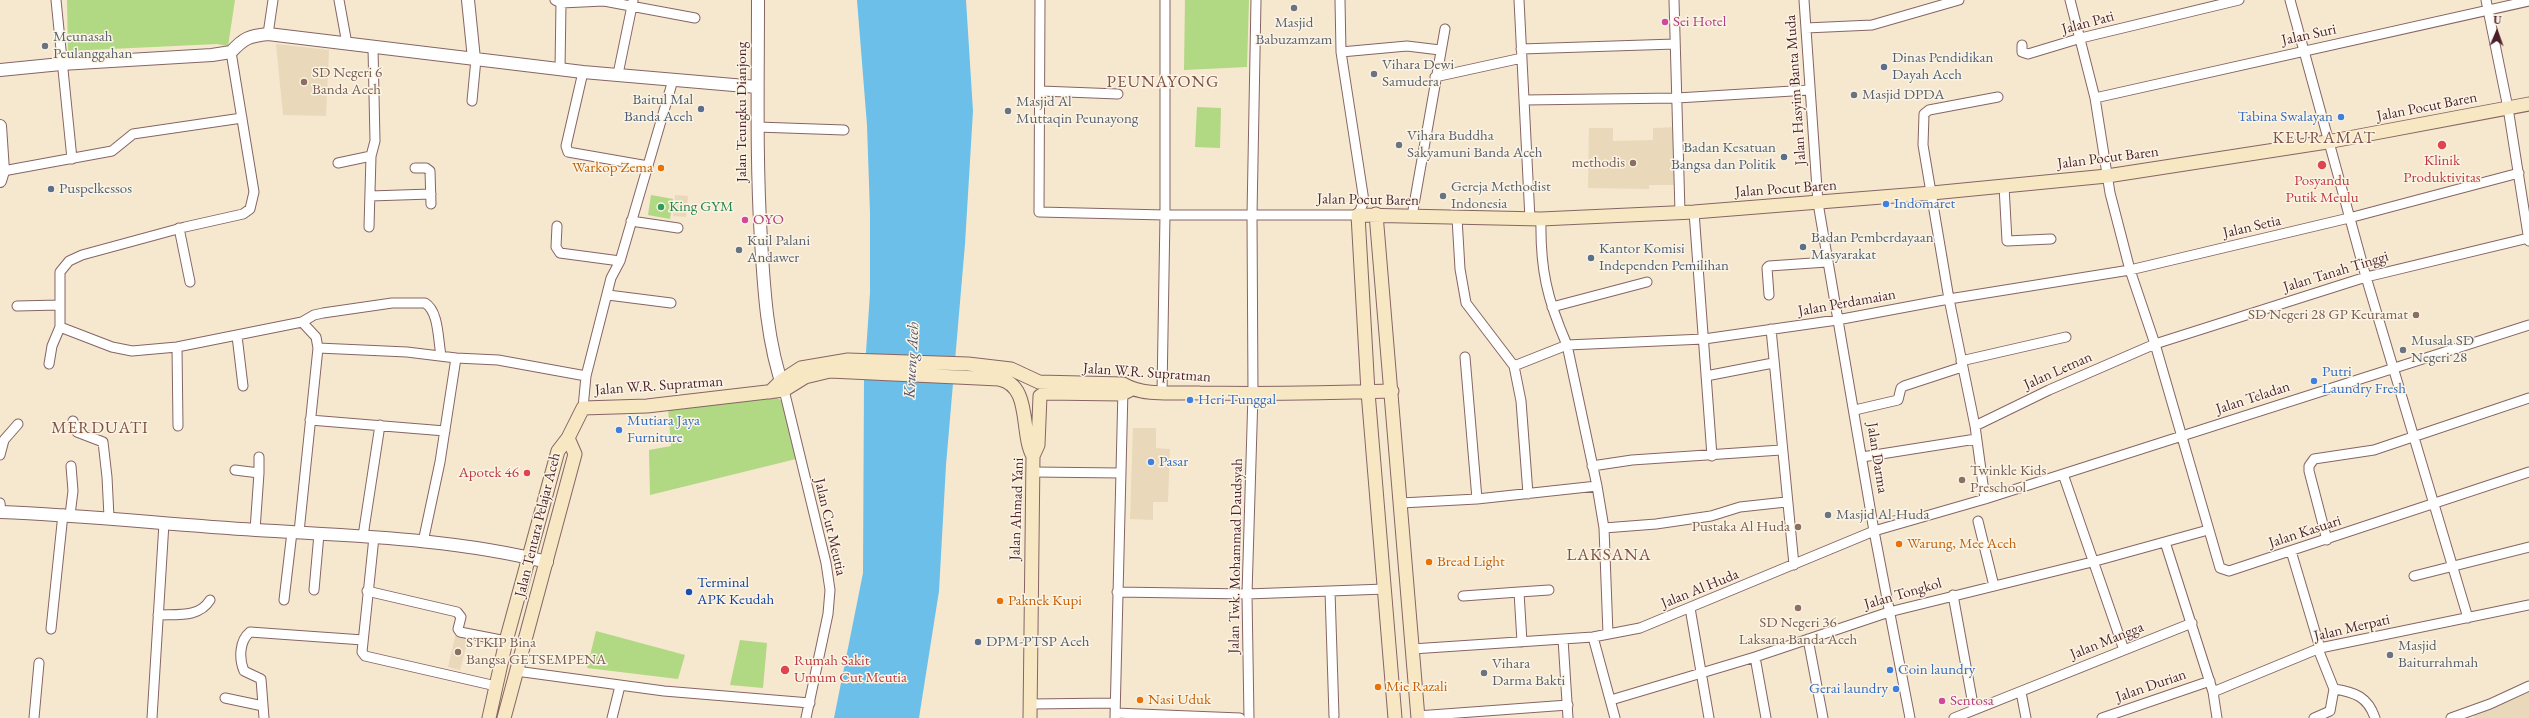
<!DOCTYPE html>
<html>
<head>
<meta charset="utf-8">
<style>
	body { margin:0 }
	#map { position:relative; width:2529px; height:718px; overflow:hidden; background:#f6e7cf; font-family:"EB Garamond",serif }
	canvas { display:block }
	.north { position:absolute; left:2477px; top:12px; width:40px; height:40px; -webkit-text-stroke:3px #fcf5e5; paint-order:stroke; rotate:2deg; font-size:11px; font-weight:700; line-height:16px; text-align:center; color:#4a1f2b }
	.north::after { content:''; display:block; margin:auto; width:14px; height:18px; background:#4a1f2b; clip-path:polygon(50% 0,100% 100%,50% 72%,0 100%) }
</style>
</head>
<body>
<div id="map">
<canvas width="2529" height="718"></canvas>
<div class="north">U</div>
</div>
<script>
const ctx = document.querySelector('canvas').getContext('2d');
ctx.lineJoin = 'round';
function paint(path, color) { ctx.fillStyle = color; ctx.fill(path, 'evenodd'); }
function trace(path, color, width, dash) { ctx.strokeStyle = color; ctx.lineWidth = width; ctx.lineCap = dash ? 'butt' : 'round'; ctx.setLineDash(dash || []); ctx.stroke(path); }
function label(font, color, halo, rows, align = 'center') {
  ctx.font = font + ' "EB Garamond",serif'; ctx.lineWidth = 3; ctx.setLineDash([]); ctx.textBaseline = 'middle'; ctx.strokeStyle = halo; ctx.fillStyle = color; for (const [text, x, y, turn = 0] of rows) {
    ctx.save(); ctx.translate(x, y); ctx.rotate((+turn || 0) * Math.PI / 180); ctx.textAlign = isNaN(turn) ? turn : align; if (halo) ctx.strokeText(text, 0, 0); ctx.fillText(text, 0, 0); ctx.restore();
  }
}
const built = new Path2D(`
	M276 44 329 50 326 116 283 115Z
	M1678 127V185H1649V189L1588 188 1589 128H1613V141L1653 140V128Z
	M675 195 688 196 686 217 673 216Z
	M1133 428H1156V448L1170 449 1168 502H1153V520L1130 519Z
	M456 633 469 636 460 670 448 667Z
	M2529 691V718H2474L2473 715Z`);
const green = new Path2D(`
	M67 0H235L228 46 217 44 68 51Z
	M1185 0H1249L1247 67 1184 70Z
	M1197 107 1221 108 1220 148 1195 147Z
	M651 195 673 199 670 219 648 215Z
	M777 398 784 402 796 459 650 495 649 450 671 446 668 407Z
	M596 631 685 655 678 679 587 668Z
	M740 640 767 643 763 688 730 685Z`);
const water = new Path2D(`
	M857 0H966L973 111 965 244 946 465 939 591 919 718H834L863 573 864 382 870 293V213L867 125Z`);
const minor = new Path2D(`
	M56 0 72 159
	M339 0 347 44
	M555 0 561 3 560 69
	M1040 0 1039 212 1165 215H1358L1364 201 1341 52 1340 0
	M1519 0 1530 219
	M1674 0 1680 212
	M1804 0 1818 203 1874 531 1910 718
	M2070 0 2095 98 2110 193 2130 270 2155 344 2220 568 2229 571 2529 472
	M2290 0 2366 277 2468 618
	M2486 0 2508 108 2529 241
	M561 3 604 1 695 18
	M1806 28 1872 25 1959 0
	M268 34 273 0
	M2022 45V52L2028 54 2081 38 2239 0
	M1521 49 1675 44
	M231 52 254 192 250 209 243 214 185 227 82 255 69 261 60 272V327L112 347 132 351 177 347 302 322 316 337 318 348 299 532
	M1341 52 1407 46 1440 50
	M583 72 566 146 568 152 648 166
	M618 74 633 1
	M1435 77 1522 58
	M1041 91 1118 94
	M2095 98 2529 1
	M1524 100 1677 98 1809 90
	M472 101 476 59
	M757 127 844 130
	M338 163 371 156
	M415 168H426L430 171 431 204
	M3 171 112 151 133 134 242 118
	M2004 186 2007 241 2051 239
	M370 196 431 194
	M1694 212 1712 456
	M1412 216 1445 29
	M1457 218 1460 269 1466 303 1514 366 1567 345 1704 339 1837 320 1949 299 2130 270 2349 218 2519 173
	M631 221 678 228
	M557 226 556 247 560 253 620 261
	M369 227 371 156 375 141 373 48
	M179 228 190 282
	M608 295 671 303
	M1769 295 1767 268 1769 266 1827 262
	M17 306 59 305
	M1552 307 1647 282
	M302 322 314 315 323 313 392 303H425C439 311 438 341 441 355
	M1771 329 1794 565
	M237 336 243 386
	M177 347 178 426
	M318 348 407 352 456 358 498 360 586 376
	M1465 357 1477 499
	M1961 361 2066 337
	M49 364 52 346 60 327
	M1514 366 1521 401 1528 494
	M1706 376 1773 363
	M784 390 826 563 830 590 828 614 806 718
	M1162 392 1165 215V0
	M583 408 586 376 611 278 620 261 673 80
	M1855 410 1898 400 1901 388 1904 386 1962 367
	M310 420 445 431
	M73 421 77 432 103 442 107 477 109 517
	M1975 426 2049 390 2155 344 2366 277 2528 238
	M0 455 4 440 18 424
	M1862 457 1976 439
	M1592 466 1632 460 1781 450
	M235 470 259 473 255 530
	M1034 472 1120 473
	M259 473V457
	M2063 474 2124 650
	M1597 486 1604 528 1608 634
	M1985 499 1975 426 1949 299 1923 145 1924 114 1929 110 1998 97
	M0 503 1 512
	M1401 503 1477 499 1597 486 1567 345C1547 299 1540 269 1541 219
	M70 515 73 491 71 466
	M1978 521 1994 586
	M1604 528 1656 524 1711 516 1740 507 1786 502
	M363 536 380 425
	M374 537 362 652 365 656 496 686
	M2327 540 2309 471V466L2314 459 2374 450 2529 398
	M423 542 440 462 456 358
	M2165 542 2213 692 2217 718
	M2291 551 2320 648
	M2414 576 2529 547
	M314 590 319 534
	M367 591 457 612 461 617 458 629 460 632 506 641
	M1330 591 1334 716
	M1117 592 1247 594 1385 589
	M1519 592 1549 590
	M1953 595 1974 710
	M1463 596 1519 592 1522 642
	M284 600 292 532
	M1690 608 1709 718
	M158 615C177 614 199 618 210 600
	M51 629 63 514
	M1593 637 1615 718
	M1563 639 1568 718
	M1808 639 1823 718
	M1412 649 1593 637 1640 628 1874 531 1985 499 2529 325
	M2318 649 2334 689C2355 692 2368 697 2375 718
	M1755 657 1766 718
	M516 671 664 691 810 703
	M2021 692 2026 718
	M2213 692 2320 648 2529 605
	M225 698 263 706
	M1611 700 1755 657 1889 612 2092 562 2208 530
	M1031 704 1115 703
	M1115 713 1240 718
	M1417 716 1568 705
	M34 718 39 663
	M152 718 164 523
	M264 718 261 679 244 671C239 659 239 641 250 632L363 640
	M612 718 620 686
	M1115 718 1123 389
	M1249 718 1247 594 1253 394 1252 215 1256 0
	M1954 718 2192 623
	M2102 718 2210 681
	M2314 718 2330 711 2334 689
	M2451 718 2490 704 2529 686`);
const tertiary = new Path2D(`
	M468 0 474 59
	M758 0C758 80 756 160 761 240 764 290 767 343 784 390
	M0 70 61 64 212 55 231 52C244 38 249 36 268 34L583 72 757 87
	M0 126 3 171 0 181
	M0 512C86 515 171 525 256 530 353 536 452 538 547 562`);
const secondary = new Path2D(`
	M1376 214 1418 718
	M770 392 781 381 801 368 848 360 968 364 1011 369 1039 382 1123 384C1144 397 1176 392 1200 393 1264 394 1328 393 1392 391
	M489 718 506 641 558 451 568 438 583 408 647 406 784 390 805 377 830 371 999 379C1032 385 1020 433 1033 456
	M504 718 575 454 568 438
	M1030 718 1033 456 1038 445 1040 396 1045 393 1122 394 1132 389
	M1395 718 1368 392 1358 215 1541 219 1694 212 1932 193 2107 176 2327 142 2529 104`);
const markers = [
	[1294,8,4,"#6b7280"],
	[1665,22,4,"#d1479c"],
	[45,46,4,"#6b7280"],
	[1884,67,4,"#5c6f8a"],
	[1374,74,4,"#6b7280"],
	[304,82,4,"#8d6e63"],
	[1854,95,4,"#6b7280"],
	[701,109,4,"#5c6f8a"],
	[1008,111,4,"#6b7280"],
	[2341,117,4,"#3f7fe0"],
	[1399,145,4,"#6b7280"],
	[2442,145,5,"#e0444e"],
	[1784,157,4,"#5c6f8a"],
	[1633,163,4,"#8d6e63"],
	[2322,165,5,"#e0444e"],
	[661,168,4,"#e8710a"],
	[51,189,4,"#5c6f8a"],
	[1443,196,4,"#6b7280"],
	[1886,204,4,"#3f7fe0"],
	[661,207,4,"#2e9e5b"],
	[745,220,4,"#d1479c"],
	[1803,247,4,"#5c6f8a"],
	[739,250,4,"#6b7280"],
	[1591,258,4,"#5c6f8a"],
	[2416,315,4,"#8d6e63"],
	[2403,350,4,"#6b7280"],
	[2314,381,4,"#3f7fe0"],
	[1190,400,4,"#3f7fe0"],
	[619,430,4,"#3f7fe0"],
	[1151,462,4,"#3f7fe0"],
	[527,473,4,"#e0444e"],
	[1962,480,4,"#8d6e63"],
	[1828,515,4,"#6b7280"],
	[1798,527,4,"#8d6e63"],
	[1899,544,4,"#e8710a"],
	[1429,562,4,"#e8710a"],
	[689,592,4,"#1a4fb4"],
	[1000,601,4,"#e8710a"],
	[1798,608,4,"#8d6e63"],
	[978,642,4,"#5c6f8a"],
	[458,652,4,"#8d6e63"],
	[2390,655,4,"#6b7280"],
	[785,670,5,"#e0444e"],
	[1890,670,4,"#3f7fe0"],
	[1484,673,4,"#6b7280"],
	[1378,687,4,"#e8710a"],
	[1896,689,4,"#3f7fe0"],
	[1140,700,4,"#e8710a"],
	[1942,701,4,"#d1479c"]
];
const hotelNames = [
	["Sei Hotel",1673,22],
	["OYO",753,220],
	["Sentosa",1950,701]
];
const worshipNames = [
	["Masjid",1294,23,"center"],
	["Babuzamzam",1294,40,"center"],
	["Meunasah",53,37],
	["Peulanggahan",53,54],
	["Vihara Dewi",1382,65],
	["Samudera",1382,82],
	["Masjid DPDA",1862,95],
	["Masjid Al",1016,102],
	["Muttaqin Peunayong",1016,119],
	["Vihara Buddha",1407,136],
	["Sakyamuni Banda Aceh",1407,153],
	["Gereja Methodist",1451,187],
	["Indonesia",1451,204],
	["Kuil Palani",747,241],
	["Andawer",747,258],
	["Musala SD",2411,341],
	["Negeri 28",2411,358],
	["Masjid Al-Huda",1836,515],
	["Masjid",2398,646],
	["Baiturrahmah",2398,663],
	["Vihara",1492,664],
	["Darma Bakti",1492,681]
];
const streetNames = [
	["Jalan Pati",2088,23,-15],
	["Jalan Suri",2309,35,-12],
	["Jalan Hasyim Banta Muda",1796,90,-94],
	["Jalan Pocut Baren",2427,107,-11],
	["Jalan Teungku Dianjong",742,112,-90],
	["Jalan Pocut Baren",2108,158,-7],
	["Jalan Pocut Baren",1786,189,-4],
	["Jalan Pocut Baren",1368,200,1],
	["Jalan Setia",2252,227,-13],
	["Jalan Tanah Tinggi",2336,272,-17],
	["Jalan Perdamaian",1847,303,-10],
	["Jalan Letnan",2058,371,-24],
	["Jalan W.R. Supratman",1147,373,4],
	["Jalan W.R. Supratman",659,386,-4],
	["Jalan Teladan",2253,398,-18],
	["Jalan Darma",1877,458,81],
	["Jalan Ahmad Yani",1017,509,-88],
	["Jalan Tentara Pelajar Aceh",538,525,-76],
	["Jalan Cut Meutia",830,527,77],
	["Jalan Kasuari",2305,532,-18],
	["Jalan Twk. Mohammad Daudsyah",1236,556,-89],
	["Jalan Al Huda",1700,589,-22],
	["Jalan Tongkol",1903,594,-16],
	["Jalan Merpati",2352,628,-13],
	["Jalan Mangga",2107,641,-22],
	["Jalan Durian",2151,686,-19]
];
const serviceNames = [
	["Dinas Pendidikan",1892,58],
	["Dayah Aceh",1892,75],
	["Baitul Mal",693,100,"right"],
	["Banda Aceh",693,117,"right"],
	["Badan Kesatuan",1776,148,"right"],
	["Bangsa dan Politik",1776,165,"right"],
	["Puspelkessos",59,189],
	["Badan Pemberdayaan",1811,238],
	["Masyarakat",1811,255],
	["Kantor Komisi",1599,249],
	["Independen Pemilihan",1599,266],
	["DPM-PTSP Aceh",986,642]
];
const educationNames = [
	["SD Negeri 6",312,73],
	["Banda Aceh",312,90],
	["methodis",1625,163,"right"],
	["SD Negeri 28 GP Keuramat",2408,315,"right"],
	["Twinkle Kids",1970,471],
	["Preschool",1970,488],
	["Pustaka Al Huda",1790,527,"right"],
	["SD Negeri 36",1798,623,"center"],
	["Laksana Banda Aceh",1798,640,"center"],
	["STKIP Bina",466,643],
	["Bangsa GETSEMPENA",466,660]
];
const shopNames = [
	["Tabina Swalayan",2333,117,"right"],
	["Indomaret",1894,204],
	["Putri",2322,372],
	["Laundry Fresh",2322,389],
	["Heri Tunggal",1198,400],
	["Mutiara Jaya",627,421],
	["Furniture",627,438],
	["Pasar",1159,462],
	["Coin laundry",1898,670],
	["Gerai laundry",1888,689,"right"]
];
const healthNames = [
	["Klinik",2442,161],
	["Produktivitas",2442,178],
	["Posyandu",2322,181],
	["Putik Meulu",2322,198],
	["Apotek 46",519,473,"right"],
	["Rumah Sakit",794,661,"left"],
	["Umum Cut Meutia",794,678,"left"]
];
const foodNames = [
	["Warkop Zema",653,168,"right"],
	["Warung, Mee Aceh",1907,544],
	["Bread Light",1437,562],
	["Paknek Kupi",1008,601],
	["Mie Razali",1386,687],
	["Nasi Uduk",1148,700]
];
const leisureNames = [
	["King GYM",669,207]
];
const transitNames = [
	["Terminal",697,583],
	["APK Keudah",697,600]
];
const waterNames = [
	["Krueng Aceh",912,360,-87]
];
const quarterNames = [
	["PEUNAYONG",1163,82],
	["KEURAMAT",2324,138],
	["MERDUATI",100,428],
	["LAKSANA",1609,555]
];
paint(built, '#e9d9ba');
paint(green, '#b1d882');
paint(water, '#6cbfe8');
trace(minor, '#866564', 11);
trace(tertiary, '#866564', 14);
trace(secondary, '#866564', 15);
trace(minor, '#fff', 9);
trace(tertiary, '#fff', 12);
trace(secondary, '#f8e7c3', 13);
for (const [x, y, r, color] of markers) { const dot = new Path2D(); dot.arc(x, y, r, 0, 2 * Math.PI); ctx.fillStyle = color; ctx.fill(dot); trace(dot, '#fcf5e5', 1.5); }
label('15px', '#b23c85', '#fcf5e5', hotelNames, 'left');
label('15px', '#5b616d', '#fcf5e5', worshipNames, 'left');
label('15px', '#4a1f2b', '#fcf5e5', streetNames);
label('15px', '#4e5e75', '#fcf5e5', serviceNames, 'left');
label('15px', '#785e54', '#fcf5e5', educationNames, 'left');
label('15px', '#366cbe', '#fcf5e5', shopNames, 'left');
label('15px', '#be3a42', '#fcf5e5', healthNames);
label('15px', '#c56008', '#fcf5e5', foodNames, 'left');
label('15px', '#27864d', '#fcf5e5', leisureNames, 'left');
label('15px', '#164399', '#fcf5e5', transitNames, 'left');
label('italic 16px', '#544f64', '#fcf5e5', waterNames);
ctx.letterSpacing = '1px';
label('17px', '#7e5145', '#fcf5e5', quarterNames);
ctx.letterSpacing = '0px';
</script>
</body>
</html>
